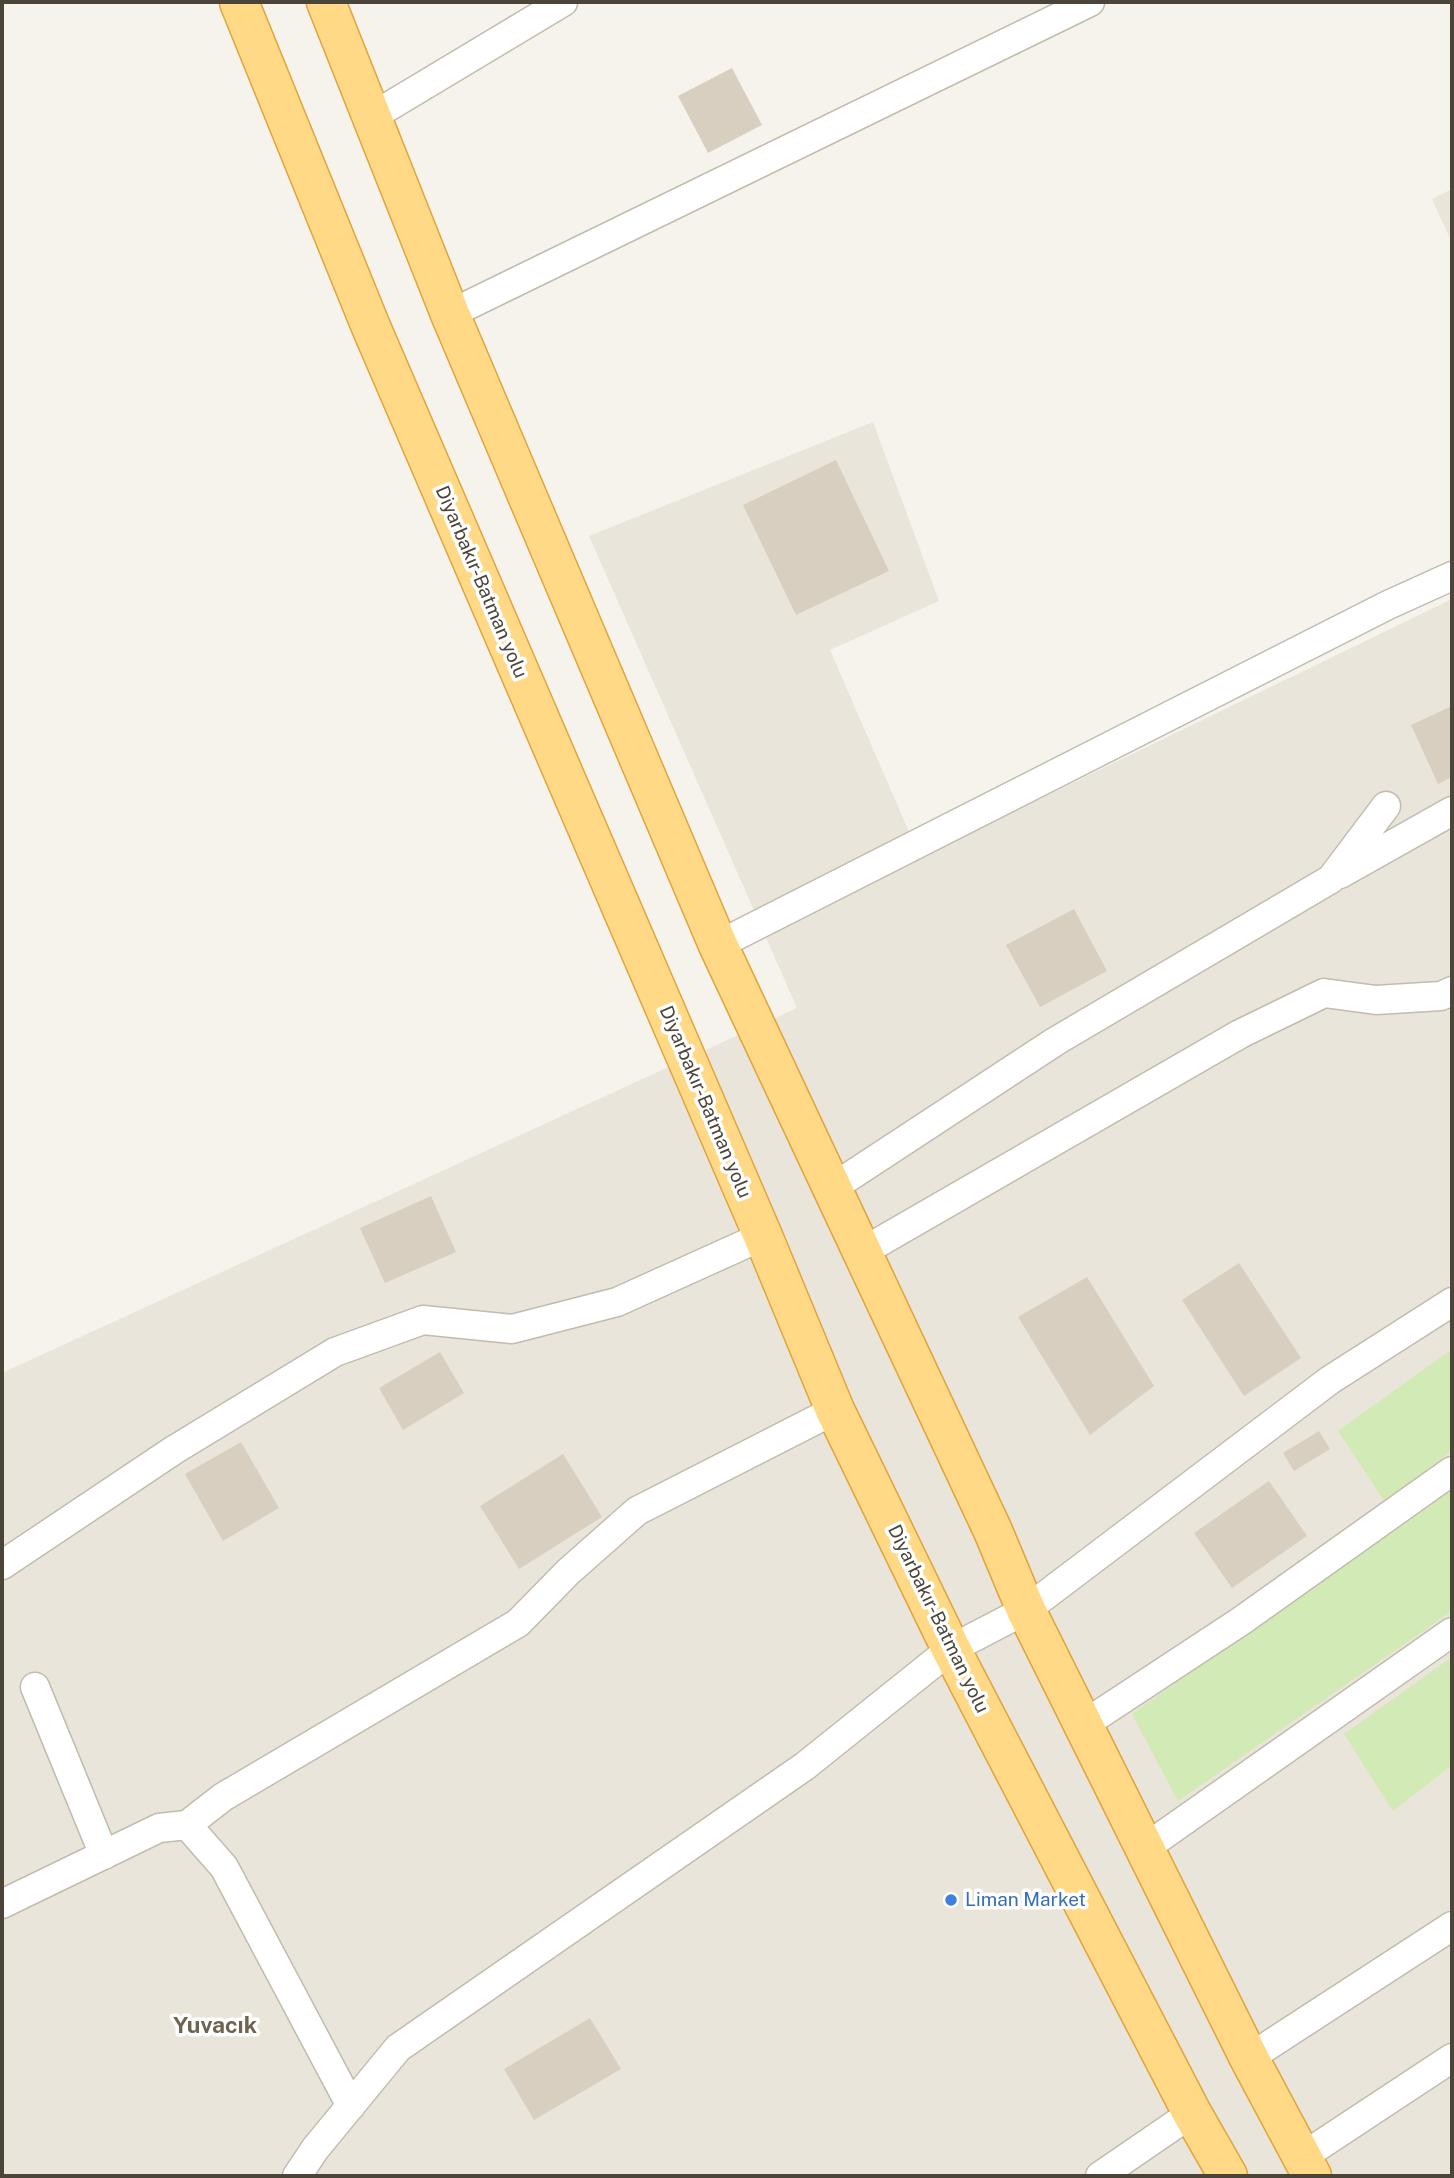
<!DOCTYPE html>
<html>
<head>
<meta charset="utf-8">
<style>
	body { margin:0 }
	#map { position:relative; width:1454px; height:2178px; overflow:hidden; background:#f6f3ec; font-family:"Public Sans",sans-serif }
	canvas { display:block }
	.frame { position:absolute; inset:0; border:4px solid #4b4439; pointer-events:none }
</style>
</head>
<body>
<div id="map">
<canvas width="1454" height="2178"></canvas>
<div class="frame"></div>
</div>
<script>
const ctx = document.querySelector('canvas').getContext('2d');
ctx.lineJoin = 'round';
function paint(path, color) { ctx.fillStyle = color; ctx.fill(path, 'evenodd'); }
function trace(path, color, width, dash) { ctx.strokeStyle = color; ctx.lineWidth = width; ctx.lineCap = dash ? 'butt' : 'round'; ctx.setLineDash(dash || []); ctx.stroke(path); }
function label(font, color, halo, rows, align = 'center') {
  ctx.font = font + ' "Public Sans",sans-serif'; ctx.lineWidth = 7; ctx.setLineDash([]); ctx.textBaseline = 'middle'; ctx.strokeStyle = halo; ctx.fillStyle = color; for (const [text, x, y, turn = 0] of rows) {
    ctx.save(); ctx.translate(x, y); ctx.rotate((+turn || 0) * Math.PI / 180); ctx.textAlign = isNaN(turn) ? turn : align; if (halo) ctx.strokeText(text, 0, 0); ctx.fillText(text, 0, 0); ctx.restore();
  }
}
const residential = new Path2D(`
	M1452 189V243L1432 199Z
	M873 422 939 601 830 650 920 857 1452 599V2176H2V1373L797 1008 589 536Z`);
const green = new Path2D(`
	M1452 1349V1450L1385 1502 1338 1431Z
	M1452 1487V1611L1178 1801 1132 1714Z
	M1452 1657V1765L1393 1811 1344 1734Z`);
const building = new Path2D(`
	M732 68 762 125 708 153 678 96Z
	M836 460 889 571 796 615 743 505Z
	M1452 706V777L1438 784 1411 725Z
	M1074 909 1107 971 1040 1007 1006 945Z
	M431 1196 456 1252 385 1283 360 1228Z
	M1239 1263 1301 1358 1244 1396 1182 1300Z
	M1087 1277 1154 1386 1090 1435 1018 1317Z
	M440 1352 464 1393 403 1430 379 1388Z
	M1319 1431 1330 1449 1294 1471 1283 1453Z
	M241 1442 279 1508 223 1541 185 1474Z
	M563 1454 602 1517 519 1569 480 1506Z
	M1269 1481 1307 1536 1232 1588 1194 1533Z
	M590 2018 621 2069 534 2120 504 2069Z`);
const minor = new Path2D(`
	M373 116 563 2
	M450 314 1090 2
	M1340 874 1452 811
	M718 945 1388 605 1452 576
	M832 1188 1056 1041 1331 879 1386 806
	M862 1252 1240 1034 1324 993 1376 1000 1441 996 1452 991
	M2 1565 174 1450 335 1352 423 1320 512 1329 617 1302 763 1236
	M35 1687 104 1855
	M1083 1725 1241 1621 1452 1471
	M187 1825 223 1797 518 1623 568 1572 637 1511 835 1410
	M1145 1848 1452 1632
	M2 1904 159 1828 187 1825 224 1867 351 2106
	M1249 2058 1452 1926
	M1302 2157 1452 2058
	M297 2176 315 2149 398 2048 805 1766 951 1649 1026 1610 1330 1380 1452 1302
	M1100 2176 1192 2113`);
const trunk = new Path2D(`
	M239 2 371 327 763 1236 835 1410 951 1649 1192 2113 1228 2176
	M326 2 450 314 718 945 993 1531 1026 1610 1249 2058 1312 2176`);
const markers = [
	[951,1900,7,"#3f7fe0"]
];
const streetNames = [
	["Diyarbakır-Batman yolu",481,582,67],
	["Diyarbakır-Batman yolu",705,1102,67],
	["Diyarbakır-Batman yolu",938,1619,64]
];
const shopNames = [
	["Liman Market",965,1900]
];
const quarterNames = [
	["Yuvacık",215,2026]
];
paint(residential, '#eae5da');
paint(green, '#d2eab5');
paint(building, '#d8cfc1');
trace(minor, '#c2bbae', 31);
trace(trunk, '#e0a43c', 41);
trace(minor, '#fff', 28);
trace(trunk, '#ffd985', 38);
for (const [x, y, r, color] of markers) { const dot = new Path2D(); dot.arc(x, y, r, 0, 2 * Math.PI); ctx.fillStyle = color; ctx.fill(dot); trace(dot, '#fff', 2.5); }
label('19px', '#4b4439', '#fff', streetNames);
label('19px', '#366cbe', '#fff', shopNames, 'left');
label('bold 23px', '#6e6250', '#fff', quarterNames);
</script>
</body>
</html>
